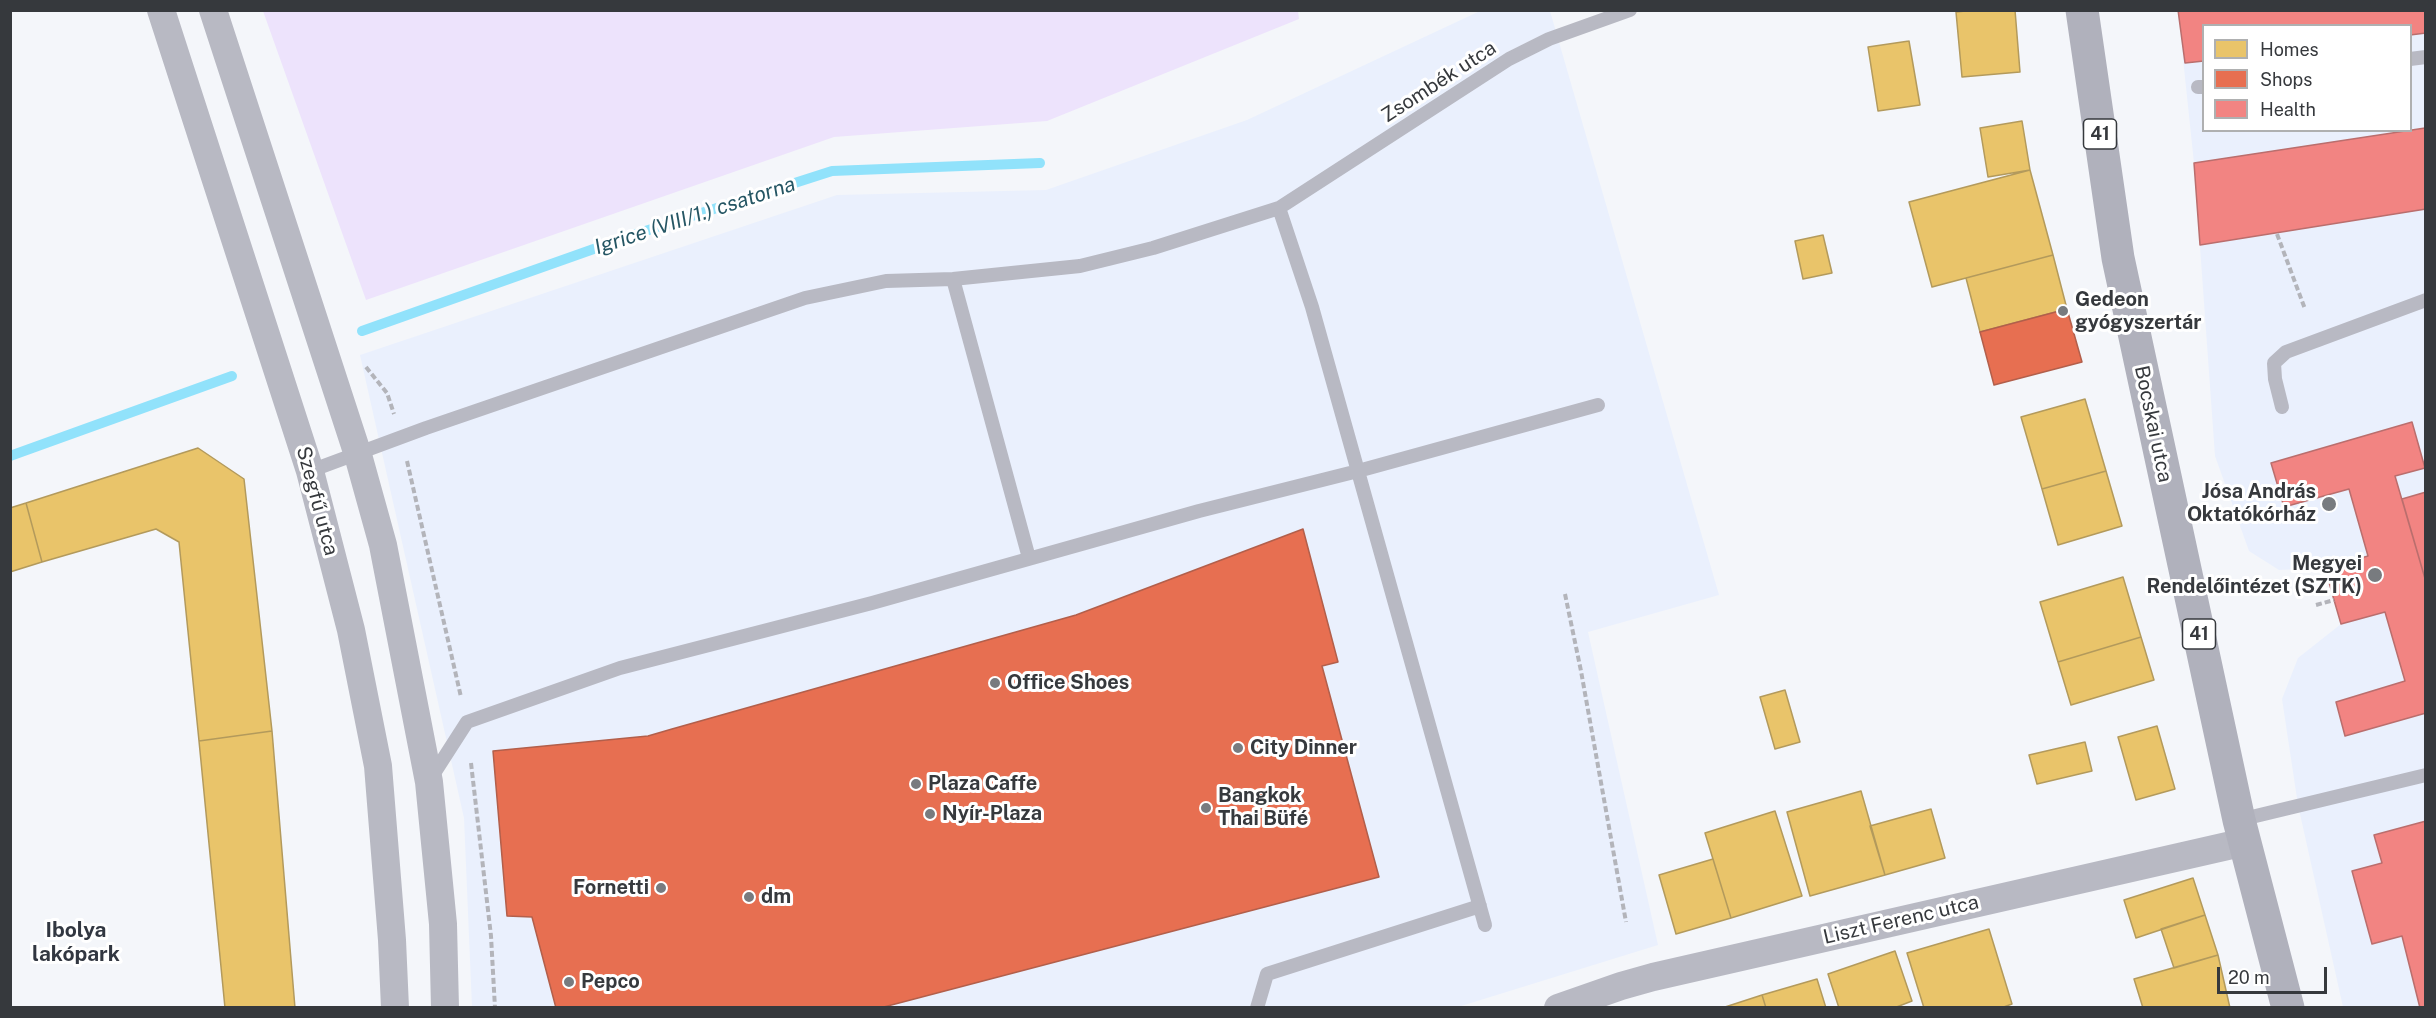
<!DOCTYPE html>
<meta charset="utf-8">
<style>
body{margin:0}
#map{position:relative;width:2436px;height:1018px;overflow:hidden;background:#f4f6fa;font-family:"Public Sans",sans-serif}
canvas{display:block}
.frame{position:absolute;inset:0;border:12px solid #36393d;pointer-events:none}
.legend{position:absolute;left:2202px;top:24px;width:210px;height:108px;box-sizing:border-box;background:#fff;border:2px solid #afb0b1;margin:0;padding:8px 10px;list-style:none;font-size:18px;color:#36393d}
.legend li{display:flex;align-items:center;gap:12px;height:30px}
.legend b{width:30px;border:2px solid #afb0b1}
.scale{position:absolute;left:2217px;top:967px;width:110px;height:27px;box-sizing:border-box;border:3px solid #36393d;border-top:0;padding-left:8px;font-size:18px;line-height:21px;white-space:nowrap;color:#36393d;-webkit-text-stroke:4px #fff;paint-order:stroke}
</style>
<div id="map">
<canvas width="2436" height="1018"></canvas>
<div class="frame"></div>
<ul class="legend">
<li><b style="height:16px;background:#e9c46a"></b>Homes</li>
<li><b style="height:16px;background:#e76f51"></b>Shops</li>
<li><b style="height:16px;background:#f28482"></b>Health</li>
</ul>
<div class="scale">20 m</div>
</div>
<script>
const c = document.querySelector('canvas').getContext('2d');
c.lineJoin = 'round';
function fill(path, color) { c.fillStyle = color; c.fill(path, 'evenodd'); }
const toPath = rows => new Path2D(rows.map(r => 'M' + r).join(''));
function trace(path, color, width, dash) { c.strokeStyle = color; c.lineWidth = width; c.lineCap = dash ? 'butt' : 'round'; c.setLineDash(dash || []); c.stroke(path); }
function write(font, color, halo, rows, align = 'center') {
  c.font = font + ' "Public Sans",sans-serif'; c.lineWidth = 6; c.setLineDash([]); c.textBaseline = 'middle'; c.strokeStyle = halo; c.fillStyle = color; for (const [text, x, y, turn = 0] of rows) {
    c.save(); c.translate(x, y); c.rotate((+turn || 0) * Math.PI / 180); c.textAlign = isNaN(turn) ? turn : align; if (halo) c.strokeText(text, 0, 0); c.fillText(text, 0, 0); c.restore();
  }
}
const built = toPath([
 [1480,11,1550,11,1719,595,1588,632,1658,945,1458,1007,472,1007,464,818,360,355,837,195,1046,190,1247,120],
 [2178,11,2425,11,2425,1007,2343,1007,2298,805,2282,699,2298,658,2341,624,2325,568,2279,570,2249,551,2215,456,2194,163],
 [2204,26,2410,26,2410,130,2204,130]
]);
const green = toPath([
 [1298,11,1299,19,1047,121,834,137,366,300,263,11]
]);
const homes = toPath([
 [1975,10,2015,10,2020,72,1962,77,1956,12,1975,10],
 [1909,41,1920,105,1878,111,1868,47,1909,41],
 [2022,121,2030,170,1988,177,1980,128,2022,121],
 [2030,170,2053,255,1932,287,1909,202,2030,170],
 [1823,235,1832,273,1803,279,1795,241,1823,235],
 [2053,255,2067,309,1980,332,1966,278,2053,255],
 [2085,399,2106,471,2042,489,2021,417,2085,399],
 [198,448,244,479,272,731,199,741,179,542,156,529,42,562,26,503,198,448],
 [2106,471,2122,526,2058,545,2042,489,2106,471],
 [26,503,42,562,10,572,10,508,26,503],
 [2123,577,2141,637,2058,662,2040,602,2123,577],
 [2141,637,2154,680,2071,705,2058,662,2141,637],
 [1785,690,1800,742,1775,749,1760,697,1785,690],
 [2157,726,2175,789,2136,800,2118,737,2157,726],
 [272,731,295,1008,225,1008,199,741,272,731],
 [2085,742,2092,771,2037,784,2029,755,2085,742],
 [1861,791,1885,875,1810,896,1787,812,1861,791],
 [1931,809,1945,858,1885,875,1870,826,1931,809],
 [1775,811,1802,896,1731,918,1705,833,1775,811],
 [1713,859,1731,918,1676,934,1659,875,1713,859],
 [2193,878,2205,915,2136,938,2124,900,2193,878],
 [2205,915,2218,955,2174,968,2161,929,2205,915],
 [1989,929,2012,1004,2001,1008,1924,1008,1907,953,1989,929],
 [1895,951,1912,1001,1894,1008,1839,1008,1828,974,1895,951],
 [2218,955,2230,1008,2143,1008,2134,979,2218,955],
 [1817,979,1826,1008,1766,1008,1762,995,1817,979],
 [1762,995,1766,1008,1722,1008,1762,995]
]);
const shops = toPath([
 [2067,309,2082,362,1994,385,1980,332,2067,309],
 [1303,529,1338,662,1322,666,1379,877,880,1008,556,1008,532,917,507,916,493,751,648,736,672,729,1076,615,1303,529]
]);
const health = toPath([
 [2178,10,2426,10,2426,33,2410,35,2410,26,2204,26,2204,61,2185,63,2178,10],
 [2425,128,2426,209,2200,245,2194,163,2425,128],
 [2412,422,2425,468,2395,476,2426,582,2426,713,2345,736,2336,702,2405,681,2385,612,2341,624,2334,600,2325,568,2368,556,2349,489,2284,507,2271,463,2412,422],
 [2426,492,2426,582,2402,499,2426,492],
 [2426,821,2426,1008,2420,1008,2402,936,2372,944,2352,871,2382,863,2374,835,2426,821]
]);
const stream = toPath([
 [362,331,636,234,832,171,1040,163],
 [10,456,232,376]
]);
const path = toPath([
 [2277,234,2305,309],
 [366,367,387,393,394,414],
 [407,461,461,697],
 [1565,594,1581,671,1626,922],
 [2316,605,2334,600],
 [471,763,491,936,495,1008]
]);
const service = toPath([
 [2410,59,2426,57],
 [2198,87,2204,87],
 [1279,208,1312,307,1485,925],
 [953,279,1029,558],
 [2282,407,2275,379,2274,363,2286,352,2426,300],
 [310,471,426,428,805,298,886,281,953,279,1080,266,1153,248,1279,208,1509,59,1549,39,1630,10],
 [431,778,467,722,620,668,872,603,1199,511,1358,471,1598,405],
 [2239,820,2426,775],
 [1257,1008,1267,974,1480,906]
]);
const minor = toPath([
 [161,10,310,471,351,630,378,766,392,940,395,1008],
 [213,10,358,455,383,545,429,782,443,924,445,1008],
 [1558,1008,1621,986,1653,977,2245,842]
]);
const primary = toPath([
 [2082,10,2118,258,2239,820,2288,1008]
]);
const markers = [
 [2063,311,6,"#787b7f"],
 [2329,504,8,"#787b7f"],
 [2375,575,8,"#787b7f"],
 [995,683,6,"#787b7f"],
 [1238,748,6,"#787b7f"],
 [916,784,6,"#787b7f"],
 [1206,808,6,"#787b7f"],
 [930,814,6,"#787b7f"],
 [661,888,6,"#787b7f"],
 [749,897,6,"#787b7f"],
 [569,982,6,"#787b7f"]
];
const shields = [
 [2100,134,33],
 [2199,634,33]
];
const shieldNames = [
 ["41",2100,134],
 ["41",2199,634]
];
const streetNames = [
 ["Zsombék utca",1439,82,-33],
 ["Bocskai utca",2153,424,78],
 ["Szegfű utca",317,501,75],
 ["Liszt Ferenc utca",1901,920,-13]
];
const poiNames = [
 ["Gedeon",2075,300],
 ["gyógyszertár",2075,323],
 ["Jósa András",2316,492,"right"],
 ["Oktatókórház",2316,515,"right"],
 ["Megyei",2362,564,"right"],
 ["Rendelőintézet (SZTK)",2362,587,"right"],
 ["Office Shoes",1007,683],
 ["City Dinner",1250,748],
 ["Plaza Caffe",928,784],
 ["Bangkok",1218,796],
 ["Thai Büfé",1218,819],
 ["Nyír-Plaza",942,814],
 ["Fornetti",649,888,"right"],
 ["dm",761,897],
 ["Pepco",581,982]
];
const waterNames = [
 ["Igrice (VIII/1.) csatorna",695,216,-18]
];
const neighbourhoodNames = [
 ["Ibolya",76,931],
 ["lakópark",76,955]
];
fill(built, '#eaf0fd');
fill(green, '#ede3fc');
fill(homes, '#e9c46a');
trace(homes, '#b39a5c', 1.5);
fill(shops, '#e76f51');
trace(shops, '#b25f4b', 1.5);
fill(health, '#f28482');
trace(health, '#ba6e6d', 1.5);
trace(stream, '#91e2fb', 10);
trace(path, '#b3b4ba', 4, [6, 3]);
trace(service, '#b8b9c3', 14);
trace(minor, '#b8b9c3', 28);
trace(primary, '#b0b1bc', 33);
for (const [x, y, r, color] of markers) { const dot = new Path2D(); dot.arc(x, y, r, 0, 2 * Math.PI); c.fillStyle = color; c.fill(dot); trace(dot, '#fff', 2); }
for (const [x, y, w] of shields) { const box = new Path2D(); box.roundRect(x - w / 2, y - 15, w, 30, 4.5); c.fillStyle = '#fff'; c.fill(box); trace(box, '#36393d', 1.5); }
write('bold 18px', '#36393d', null, shieldNames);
write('20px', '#36393d', '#fff', streetNames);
write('bold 20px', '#36393d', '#fff', poiNames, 'left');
write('italic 21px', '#255664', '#fff', waterNames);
write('bold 21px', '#323741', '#fff', neighbourhoodNames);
</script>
